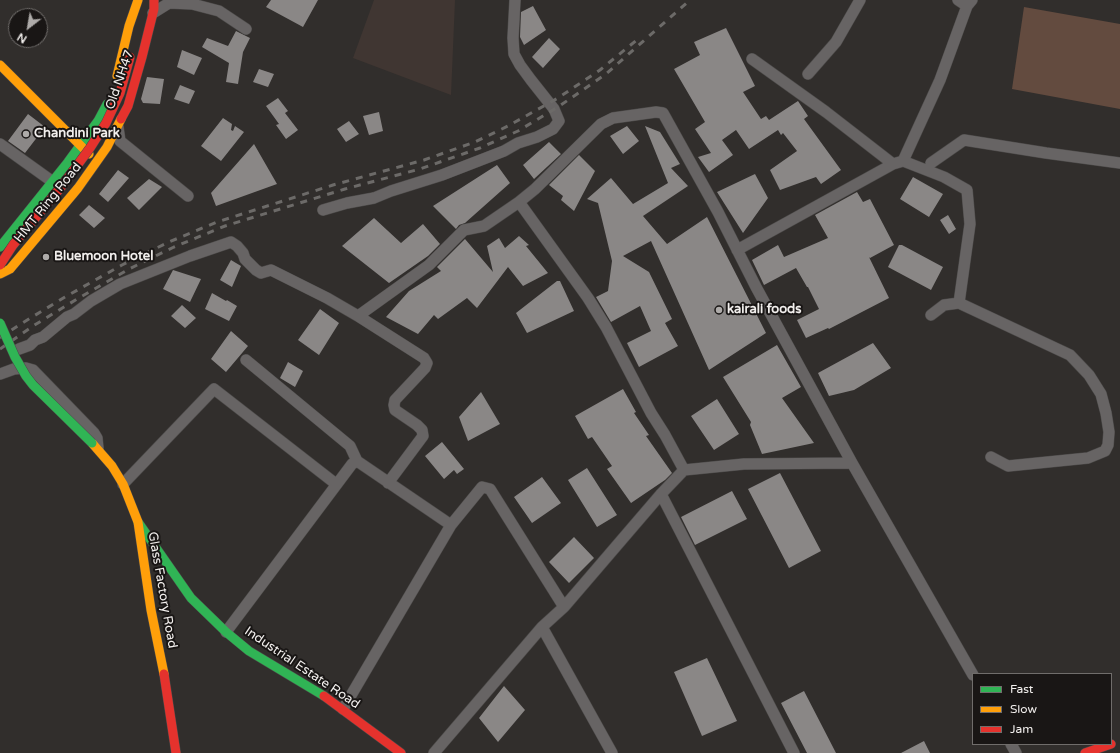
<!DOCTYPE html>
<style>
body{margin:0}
#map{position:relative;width:1120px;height:753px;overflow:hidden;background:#312e2c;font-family:"Varela Round",sans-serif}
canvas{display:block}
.legend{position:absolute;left:972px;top:673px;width:140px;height:72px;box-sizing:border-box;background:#191615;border:1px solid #706d6b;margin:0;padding:5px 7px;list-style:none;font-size:12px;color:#f2efed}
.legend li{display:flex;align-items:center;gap:8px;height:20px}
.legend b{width:20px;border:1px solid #706d6b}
.north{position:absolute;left:8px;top:8px;width:40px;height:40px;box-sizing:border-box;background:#191615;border:1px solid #706d6b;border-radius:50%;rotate:211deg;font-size:11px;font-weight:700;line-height:16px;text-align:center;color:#f2efed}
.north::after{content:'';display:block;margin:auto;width:14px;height:18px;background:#aeaba9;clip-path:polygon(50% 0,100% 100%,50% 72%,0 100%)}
</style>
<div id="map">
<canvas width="1120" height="753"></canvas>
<ul class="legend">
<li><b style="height:5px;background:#30b455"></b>Fast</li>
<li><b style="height:5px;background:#ff9f0a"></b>Slow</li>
<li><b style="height:5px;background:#e5322d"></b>Jam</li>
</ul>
<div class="north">N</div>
</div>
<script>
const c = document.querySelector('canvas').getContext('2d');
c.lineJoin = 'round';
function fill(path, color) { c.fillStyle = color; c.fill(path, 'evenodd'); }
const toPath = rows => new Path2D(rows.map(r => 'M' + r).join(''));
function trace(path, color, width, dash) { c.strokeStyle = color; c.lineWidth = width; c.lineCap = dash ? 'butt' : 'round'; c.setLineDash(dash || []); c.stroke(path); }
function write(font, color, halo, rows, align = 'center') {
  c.font = font + ' "Varela Round",sans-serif'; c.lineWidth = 4; c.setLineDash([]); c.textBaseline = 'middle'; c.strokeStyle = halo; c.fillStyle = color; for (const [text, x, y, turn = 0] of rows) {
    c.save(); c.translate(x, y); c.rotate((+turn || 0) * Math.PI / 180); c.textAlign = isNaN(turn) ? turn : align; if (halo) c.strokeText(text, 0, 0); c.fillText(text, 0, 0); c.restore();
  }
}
const built = toPath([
 [374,0,455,0,451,95,353,58]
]);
const green = toPath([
 [1024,7,1120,24,1120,109,1012,89]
]);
const building = toPath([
 [271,0,318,0,303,27,266,7],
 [533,6,546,30,524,45,520,37,521,12],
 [726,28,755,86,743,92,761,119,766,116,769,120,798,101,808,116,804,119,841,170,821,184,816,177,780,190,770,170,797,151,783,133,781,135,778,130,749,149,736,130,722,140,733,155,709,172,698,157,711,153,695,129,705,122,674,69,700,55,694,42],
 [236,31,250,38,243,52,238,84,226,82,229,63,202,47,207,38,228,46],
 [549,38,560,49,543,68,532,57],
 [182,50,202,58,194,75,177,67],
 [259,69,274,74,268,87,253,82],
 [147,77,164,79,160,104,143,103,141,99],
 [180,85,195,91,189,104,174,99],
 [278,98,288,111,285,113,298,130,286,139,276,125,279,124,266,106],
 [379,112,383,131,369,135,363,116],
 [28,114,45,127,25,153,8,141],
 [223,118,232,124,231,130,233,131,235,126,244,132,221,161,201,146],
 [349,121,359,134,346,142,337,129],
 [627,126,639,141,623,154,610,136],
 [645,126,660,132,680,164,671,168,688,186,643,216,667,244,707,217,766,333,709,370,651,241,623,256,649,272,672,319,665,323,678,346,639,367,627,343,651,331,640,306,611,322,596,297,608,291,612,261,598,203,587,199,611,178,633,204,668,183],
 [549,142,561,154,534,179,523,165],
 [254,144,277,184,216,206,211,193],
 [579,155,595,171,574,211,561,200,563,196,549,185],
 [497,165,510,183,465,223,459,225,456,229,433,206],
 [118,170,129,178,108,202,99,194],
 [755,174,768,198,743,233,717,192],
 [913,177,943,194,929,217,900,199],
 [149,179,162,187,139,210,127,198],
 [857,192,863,202,870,199,894,245,870,258,869,257,889,298,829,329,828,328,806,338,797,320,819,309,808,287,807,287,796,268,764,285,752,260,778,245,784,257,828,238,815,215],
 [89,205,105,218,94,228,79,215],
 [948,215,956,229,949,234,940,220],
 [374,218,401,243,423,224,440,244,428,256,389,283,342,246],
 [519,236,529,245,526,246,548,273,523,286,508,267,477,308,467,298,438,319,434,315,418,334,386,317,409,291,441,271,437,267,465,239,493,272,487,246,499,238,505,248],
 [899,245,902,245,943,267,931,290,888,267],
 [231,260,241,266,232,287,220,280],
 [173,270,201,279,190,302,163,289],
 [557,281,560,281,574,311,527,333,516,313],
 [212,293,226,301,227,300,237,306,229,321,205,309],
 [182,305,196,318,185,328,171,316],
 [320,309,339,323,319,355,298,340],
 [231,331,248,346,226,372,211,359],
 [873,343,891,368,854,390,829,396,818,373],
 [777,345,801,387,782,398,814,443,762,454,750,425,751,422,723,377],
 [288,362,303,371,295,387,280,378],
 [623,389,636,412,634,413,649,435,646,436,672,473,665,480,631,503,607,469,612,466,592,437,588,439,575,416],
 [481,392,500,424,468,441,459,417],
 [717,399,739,434,714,450,691,416],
 [442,442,464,469,457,474,454,470,444,479,425,456],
 [587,468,617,515,597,527,568,480],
 [780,473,821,551,789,568,748,489],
 [542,477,561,503,532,523,514,497],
 [732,491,747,519,695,545,681,517],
 [574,537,594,558,569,583,549,562],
 [707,658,737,721,702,736,674,672],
 [504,686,525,710,498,742,479,718],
 [804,691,836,753,807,753,781,703],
 [924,741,930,753,901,753]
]);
const street = toPath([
 [958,0,967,6],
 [153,13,169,3,192,4,219,11,246,29],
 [752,59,826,112,893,164],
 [808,74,836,42,860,0],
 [118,127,120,141,188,196],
 [0,144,53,182],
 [903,161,944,177,967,190,970,224,959,303],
 [931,163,964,140,1046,153,1120,163],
 [519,202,588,298,606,327,651,413,665,435,684,470],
 [323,210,347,203,374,198,391,191,442,175,504,151,518,143,537,137,553,129,559,121,554,109,531,80,520,65,514,54,513,38,515,0],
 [737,250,893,164,903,161,940,80,967,6,972,0],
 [931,315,944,305,959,303,1070,355,1089,375,1101,394,1106,413,1109,432,1108,445,1105,451,1088,458,1008,466,991,457],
 [358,316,429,265,464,230,484,226,519,202,535,189,601,124,613,118,656,112,663,113,718,212,756,287,852,463,973,675],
 [19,349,30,345,35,340,43,337,67,317,74,314,91,301,120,284,190,256,231,242,237,246,243,253,245,259,256,270,261,273,271,270,327,298,358,316,424,358,427,363,425,368,395,400,394,405,395,410,417,425,422,430,423,436,388,483],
 [246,360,350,446,357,461],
 [0,374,14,369,26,368,33,370,94,433,97,438,98,448],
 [123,484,214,389,336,484],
 [661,494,794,753],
 [564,607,661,494,684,470,744,464,852,463],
 [542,627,612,753],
 [226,632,352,464,357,461,451,525,343,709],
 [1011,744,1016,753],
 [434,753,542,627,564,607,490,489,482,487,451,525]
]);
const fast = toPath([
 [0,247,68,162,98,121,107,104],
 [138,522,191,598,226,632,249,651,324,696]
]);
const slow = toPath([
 [0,65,89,154],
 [117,76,129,26,138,0],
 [0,274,10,269,78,188,107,147,121,119],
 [92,443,112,466,123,484,138,522,151,610,164,674]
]);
const jam = toPath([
 [121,119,128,106,142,57,154,9,154,0],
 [164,674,176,753],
 [324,696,401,753],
 [1085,753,1111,744]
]);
const rail = toPath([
 [0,338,19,325,65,297,122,265,169,242,217,222,333,185,424,160,475,142,508,126,558,98,600,70,638,39],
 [0,349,33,326,77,299,129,269,174,247,225,226,345,189,420,169,480,148,518,131,558,107,606,74,690,0]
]);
const fastBridge = toPath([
 [0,323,15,357,26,376,33,385,92,443]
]);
const jamBridge = toPath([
 [0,265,13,245,62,186,90,148,106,123,120,93,130,57]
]);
const markers = [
 [26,134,4,"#aeaba9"],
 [46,257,4,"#aeaba9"],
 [719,310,4,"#aeaba9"]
];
const streetNames = [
 ["Old NH47",120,80,-71],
 ["HMT Ring Road",48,203,-51],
 ["Glass Factory Road",162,590,80],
 ["Industrial Estate Road",302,668,34]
];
const poiNames = [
 ["Chandini Park",34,134],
 ["Bluemoon Hotel",54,257],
 ["kairali foods",727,310]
];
fill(built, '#403632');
fill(green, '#634b3f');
fill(building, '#8a8786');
trace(street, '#4c4a49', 12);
trace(fast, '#4c4a49', 10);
trace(slow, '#4c4a49', 10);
trace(jam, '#4c4a49', 10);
trace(street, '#676464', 11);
trace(fast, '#30b455', 9);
trace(slow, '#ff9f0a', 9);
trace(jam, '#e5322d', 9);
trace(rail, '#6c6a68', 3, [7, 7]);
trace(fastBridge, '#4c4a49', 10, []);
trace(jamBridge, '#4c4a49', 10, []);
trace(fastBridge, '#30b455', 9);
trace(jamBridge, '#e5322d', 9);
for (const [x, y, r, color] of markers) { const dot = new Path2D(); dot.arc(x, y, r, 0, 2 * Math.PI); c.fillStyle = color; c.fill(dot); trace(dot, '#191615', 1.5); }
write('13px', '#f2efed', '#191615', streetNames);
write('bold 13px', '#f2efed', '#191615', poiNames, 'left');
</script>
